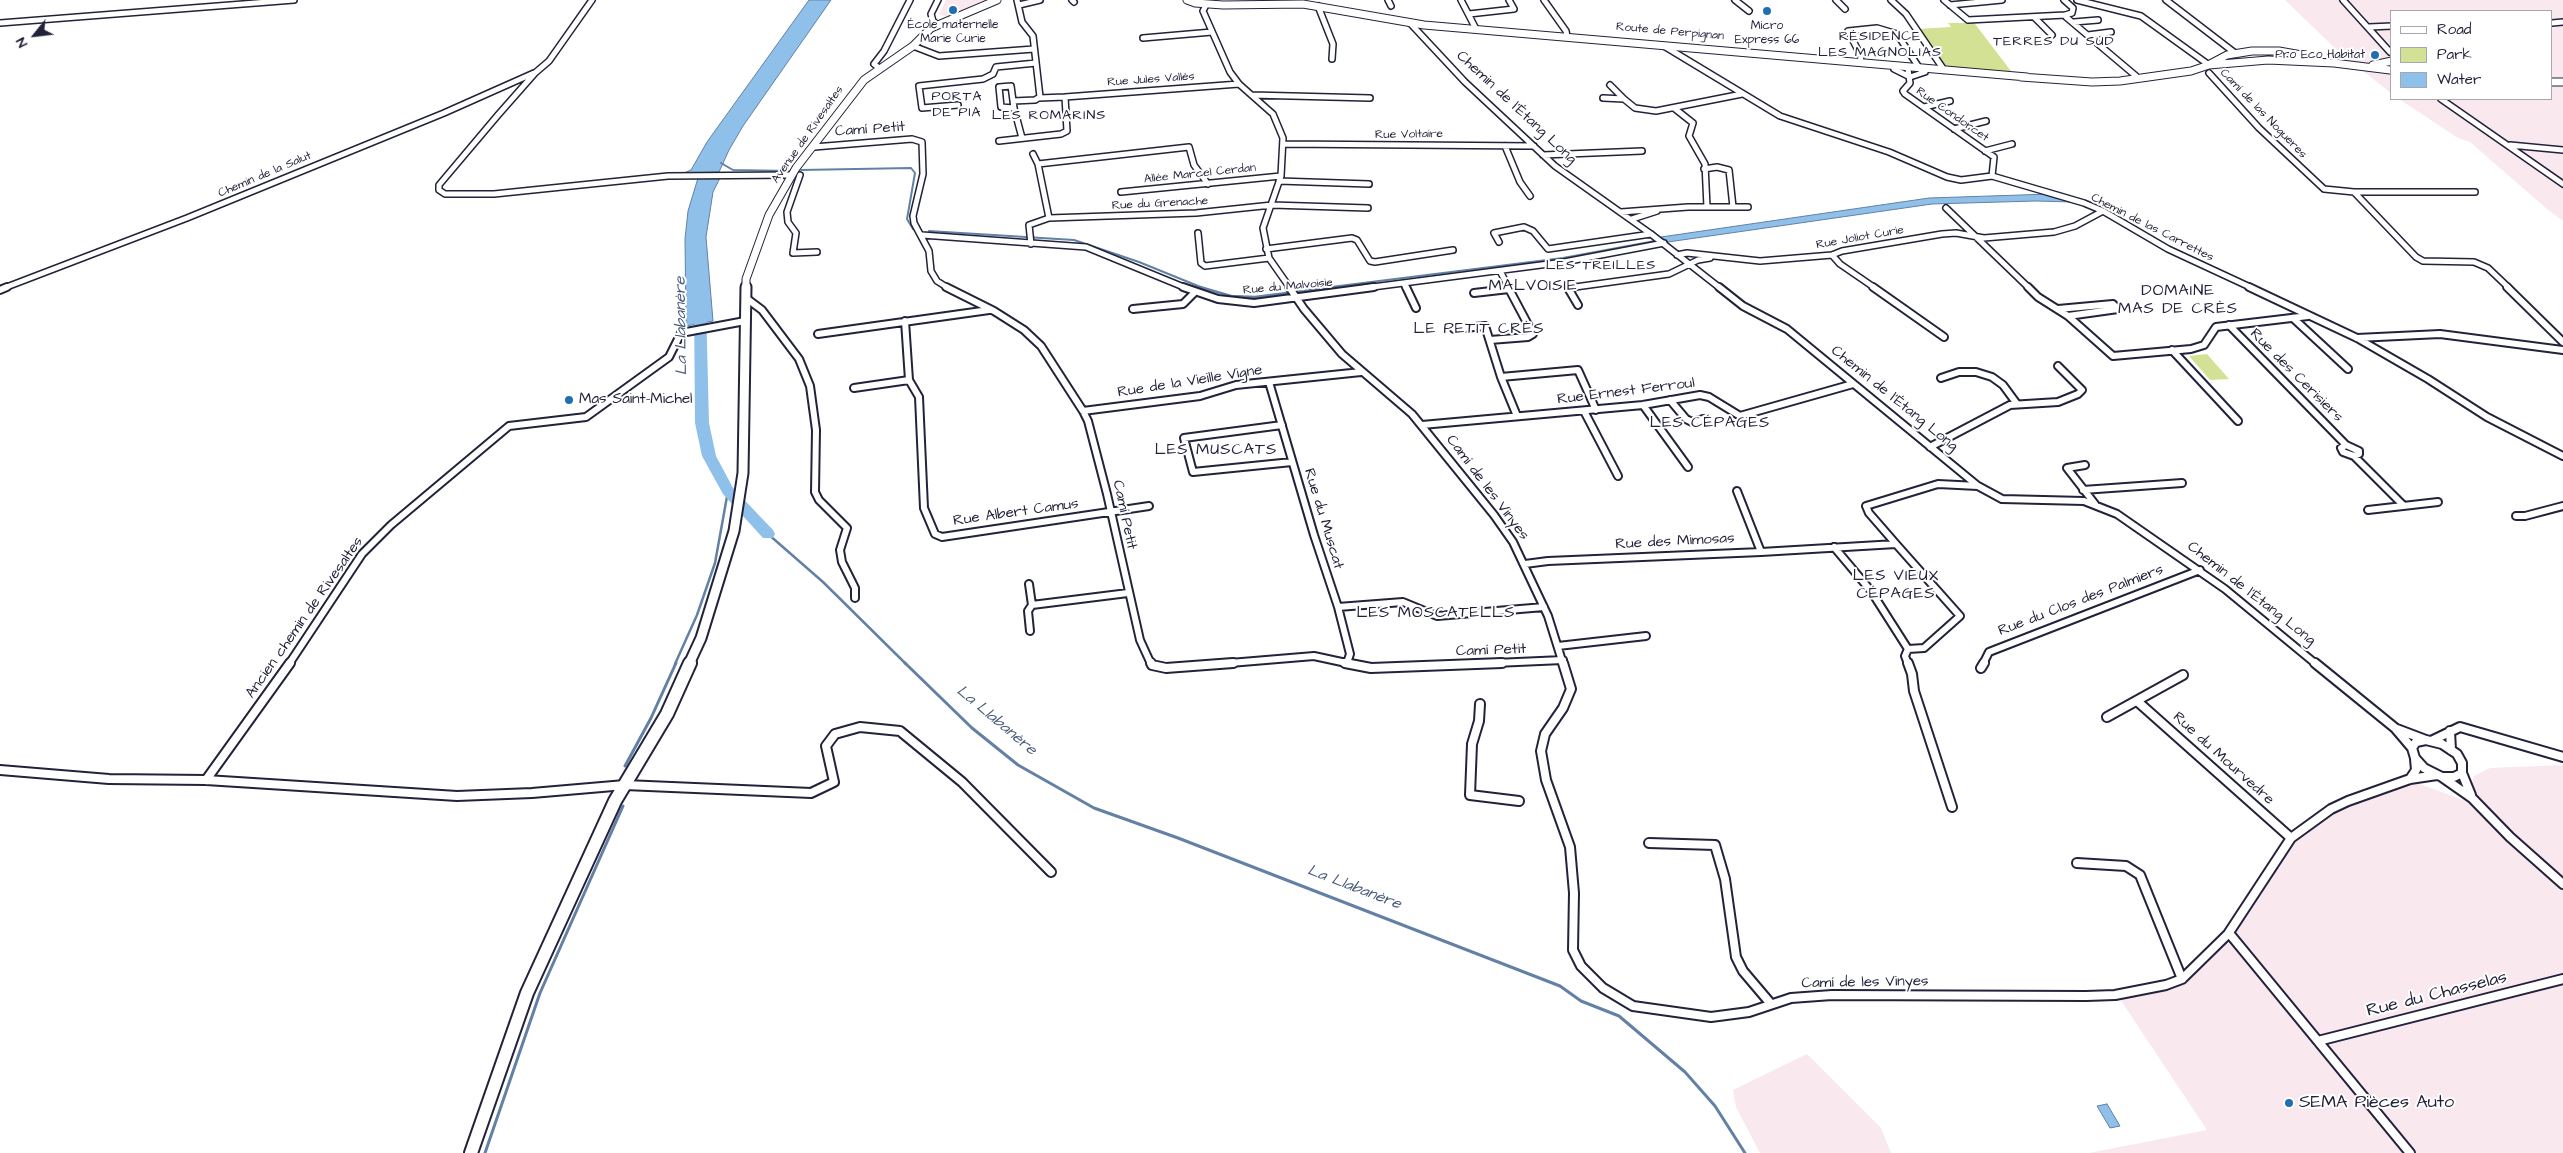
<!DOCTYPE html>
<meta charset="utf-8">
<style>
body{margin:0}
#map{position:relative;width:2563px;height:1153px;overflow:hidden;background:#fff;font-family:"Architects Daughter",sans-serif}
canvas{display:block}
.legend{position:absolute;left:2390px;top:10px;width:162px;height:90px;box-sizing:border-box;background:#fff;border:1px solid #a7a7b1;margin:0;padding:6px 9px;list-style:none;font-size:15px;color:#22223b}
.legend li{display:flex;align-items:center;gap:10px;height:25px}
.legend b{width:25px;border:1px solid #a7a7b1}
.north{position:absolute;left:10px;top:10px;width:50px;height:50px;-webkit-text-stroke:4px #fff;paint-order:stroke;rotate:241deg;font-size:14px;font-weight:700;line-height:20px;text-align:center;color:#22223b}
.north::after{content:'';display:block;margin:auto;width:18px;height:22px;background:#22223b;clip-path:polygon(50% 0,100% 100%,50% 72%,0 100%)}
</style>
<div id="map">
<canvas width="2563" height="1153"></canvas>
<ul class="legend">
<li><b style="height:6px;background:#fff"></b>Road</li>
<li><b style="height:14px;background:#d3e194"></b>Park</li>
<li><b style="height:14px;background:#8ec0ea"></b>Water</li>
</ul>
<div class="north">N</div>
</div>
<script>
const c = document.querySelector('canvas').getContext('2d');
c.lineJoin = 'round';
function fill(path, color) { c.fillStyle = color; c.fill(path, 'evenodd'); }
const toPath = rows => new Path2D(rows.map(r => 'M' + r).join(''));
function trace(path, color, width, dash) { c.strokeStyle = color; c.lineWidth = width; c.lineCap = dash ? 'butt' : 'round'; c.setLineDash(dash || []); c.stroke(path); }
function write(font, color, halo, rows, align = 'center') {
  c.font = font + ' "Architects Daughter",sans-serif'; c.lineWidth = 4; c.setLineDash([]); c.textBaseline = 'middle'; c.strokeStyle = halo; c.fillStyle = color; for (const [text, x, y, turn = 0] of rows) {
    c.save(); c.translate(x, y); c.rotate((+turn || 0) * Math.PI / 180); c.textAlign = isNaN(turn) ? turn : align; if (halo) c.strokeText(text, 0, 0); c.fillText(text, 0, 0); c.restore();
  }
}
const built = toPath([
 [946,0,990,0,951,16,944,16,939,14],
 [2285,0,2563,0,2563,221,2547,209,2470,142,2458,138,2399,99,2552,99,2552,11,2392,11,2392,94,2339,52],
 [2563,765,2563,1153,2089,1153,2207,1130,2120,999,2188,977,2256,900,2282,858,2295,841,2307,832,2328,815,2350,804,2407,782,2420,784,2466,801,2474,776,2490,768],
 [1807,1054,1881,1128,1891,1153,1760,1153,1736,1107,1733,1090]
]);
const green = toPath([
 [1972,20,2014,75,1947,68,1918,29,1951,27,1948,23,1969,23],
 [2207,354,2229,379,2210,380,2189,356]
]);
const water = toPath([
 [809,0,831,0,743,126,729,150,719,172,684,173,691,170,707,142,809,0],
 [698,178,720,178,713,192,706,237,713,321,686,326,685,239,688,211,698,178],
 [2051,194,2074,202,2035,201,1932,204,1668,242,1661,237,1929,198,2051,194],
 [2107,1104,2120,1126,2110,1128,2097,1106,2107,1104]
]);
const streamFar2 = toPath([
 [721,163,733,170,791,171],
 [801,170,911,168,915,173,907,219,913,229],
 [929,231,1074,240,1139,262,1203,288],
 [1323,288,1563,258,1655,241]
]);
const streamFar1 = toPath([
 [1200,287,1231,296,1255,297,1333,287],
 [768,534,823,582,906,664],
 [675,664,697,615,715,563,728,491]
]);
const stream = toPath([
 [905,663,972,728,1018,765,1094,808,1178,838,1560,986,1581,1001,1619,1016,1685,1072,1715,1106,1745,1153],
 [625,766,651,718,676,663],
 [485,1153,540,993,623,806]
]);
const river = toPath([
 [700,300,706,304,709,423,716,456,733,488,773,530,775,534,773,538,763,538,723,494,702,456,695,423,694,304,700,300]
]);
const streetFar2 = toPath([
 [592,0,549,61,535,73,498,115,439,185,439,190,445,194,494,194,668,176,792,175],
 [938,0,931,14,933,21,938,25],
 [1072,0,1074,2],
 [1388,0,1391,6],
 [1461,0,1476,29],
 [1544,0,1566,31,1567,36],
 [1735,0,1749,11],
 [1836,0,1845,9],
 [1891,0,1906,14,1944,70],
 [1944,0,1968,20,2065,15],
 [2064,0,2073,8,2072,13,2065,15,2066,17,2136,76],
 [2077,0,2141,16,2209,65],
 [2166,0,2235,53],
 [2343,0,2390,52],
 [1019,5,1040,0],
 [1206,5,1203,11,1230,72,1239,84,1273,114,1283,138,1281,176,1263,228,1269,258,1290,288],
 [1950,5,2002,0],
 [1318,6,1333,44,1332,59],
 [1469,14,1514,9,1509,0],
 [2034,17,2052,35],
 [2074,22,2098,20],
 [0,23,294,0],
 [1410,23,1465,82,1555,166,1651,234,1720,288],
 [2552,23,2563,22],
 [2369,27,2392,26],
 [2088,35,2111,32],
 [1143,38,1212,32],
 [913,46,939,56,1034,49],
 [1664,46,1780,116,1889,152,1947,177,1961,180,1992,176,2084,203,2103,211,2168,249,2252,288],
 [1860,63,1861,56,1848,31,1877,28,1897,34,1920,69],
 [879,68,874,64,884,51,910,0],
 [1894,69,1910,77,1925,72],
 [1908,69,1910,83,1903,91,1905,94,1994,157,1992,176],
 [2209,73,2259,128,2324,189,2354,192,2416,257,2423,261,2474,262,2488,268,2509,288],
 [1610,85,1624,99],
 [1011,86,1014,108,1001,107,999,87,1011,86],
 [1252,95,1370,98],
 [1065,97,1239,84],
 [1603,98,1624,99,1635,108,1656,111,1742,94],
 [2441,99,2563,184],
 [1013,101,1035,100,1040,97,1033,36,1022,22,1017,0],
 [958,105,922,108,919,86,983,79,993,74,996,67,1036,63],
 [1924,107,1950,101],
 [1014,108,1022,138],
 [1674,108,1693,123,1689,136,1705,164,1707,207],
 [1954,129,1986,121],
 [999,141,1061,134,1067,131,1065,97,1039,98],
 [1284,144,1534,146],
 [2510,145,2563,150],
 [1505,146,1520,182,1530,196],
 [814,147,912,139,922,142,923,174,913,216,914,223,929,251,931,271,937,281,948,288],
 [1985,151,2012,144],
 [1033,154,1038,164,1049,218],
 [1543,155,1642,151],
 [1038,164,1189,147,1194,165,1208,184],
 [1704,169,1717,167,1729,170,1733,207],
 [800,175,787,212,788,222,796,233,793,253,817,252],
 [1279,181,1369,184],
 [1121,192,1281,176],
 [2354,192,2475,192],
 [1946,208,2029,288],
 [1621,212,1688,207,1748,207],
 [1632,219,1657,211],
 [1198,233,1201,263,1205,266,1269,258],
 [922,235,1086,247,1186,288],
 [1499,242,1494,233,1524,227,1533,231,1548,249,1651,234],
 [1031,244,1029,225,1049,218,1196,213,1272,205,1368,208],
 [1266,249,1352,238,1357,240,1370,261,1375,262,1453,250],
 [1677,255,1687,253,1760,261,1832,255,1842,251,1942,234,1956,233,1984,238,2054,232,2075,226,2103,211],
 [1832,255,1840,264,1875,288],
 [1500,271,1509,288],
 [1404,284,1406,288],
 [4,288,187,218,444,113,534,73],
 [1365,288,1564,262,1664,243],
 [1568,288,1669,274,1698,260,1710,258]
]);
const streetFar1 = toPath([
 [946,287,994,311,1024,330,1041,346,1083,411,1088,421,1107,494,1140,640,1151,664],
 [1183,287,1218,299,1254,303,1374,287],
 [1289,287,1304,309,1342,354,1412,414,1494,515,1513,542,1548,616,1563,664],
 [1406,287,1416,308],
 [1574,287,1568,288,1578,305],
 [1719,287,1743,306,1787,329,1978,486,2002,499,2084,501,2117,514,2225,589,2316,664],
 [1873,287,1944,337],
 [2028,287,2038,297,2068,316,2113,356,2191,349,2204,345,2216,327,2308,316],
 [2249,287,2357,338,2428,379,2487,417,2563,456],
 [2507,287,2563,342],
 [0,290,7,287],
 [1474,293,1509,289],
 [746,298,762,310,799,359,810,386,816,430,815,492,819,500,847,528,840,550,842,562,855,588,855,598],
 [1133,309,1183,304,1195,292],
 [2058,309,2113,304,2118,309,2068,316],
 [2293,318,2348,369],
 [905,321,909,380,919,397,924,508,935,534,942,537,1149,506],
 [2229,325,2346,445],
 [1454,329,1485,326,1501,377],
 [818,334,989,310],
 [2357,338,2440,334,2563,350],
 [1490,340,1528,337,1533,334,1508,287],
 [2172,350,2238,421],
 [1941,378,1959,372,1976,372,1992,377,2003,385,2017,404],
 [1269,382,1314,535,1338,607,1350,654,1347,663],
 [854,388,909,380],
 [1670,400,1686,419,1692,422,1703,419],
 [1643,405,1688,467],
 [1083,411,1200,396,1236,385,1361,372],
 [1584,411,1618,476],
 [1517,416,1501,377,1578,370,1596,410],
 [1282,425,1184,438,1193,472,1292,462],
 [1422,425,1643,405,1700,395,1709,397,1740,416,1853,384],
 [2346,445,2359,451,2359,454,2354,456,2343,452,2341,448,2346,445],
 [1930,447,2010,405,2058,402,2078,394,2082,390,2058,366],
 [2354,456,2403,505],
 [2085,465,2067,468,2095,504],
 [2083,490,2182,483],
 [2368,510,2438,502],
 [2516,516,2525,516,2563,506],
 [1896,544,1960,616,1924,648,1908,649],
 [1834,547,1871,591,1908,649,1905,656,1908,664],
 [1761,552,1896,544,1869,513,1866,506,1938,484,1978,486],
 [1525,564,1548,561,1761,552,1737,491],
 [1029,584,1032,605,1028,611,1030,631],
 [1032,605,1128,593],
 [1338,607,1403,602,1437,616,1544,607],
 [1558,646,1646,636],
 [289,664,362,554,391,525,509,426,586,417,669,357,681,333,745,321],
 [1218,664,1314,656,1351,664],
 [1472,664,1563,660],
 [1983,664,1989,652,2200,570]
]);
const street = toPath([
 [1151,663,1152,665,1166,668,1233,663],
 [1345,663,1371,668,1502,663],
 [1563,663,1571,689,1563,708,1545,734,1541,751,1546,780,1570,847,1574,893,1573,950,1581,966,1603,988,1633,1006,1711,1017,1749,1012,1791,998,1832,995,2086,996,2115,995,2166,985,2182,979,2228,934,2291,838,2331,809,2348,801,2410,779,2437,775],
 [1908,663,1912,674,1914,691,1952,807],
 [2315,663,2395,728,2412,748],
 [1981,668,1984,663],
 [2137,701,2291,838],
 [1480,704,1479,721,1472,744,1470,795,1519,801],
 [2107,717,2183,675],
 [2397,729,2426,740],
 [2450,731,2451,750],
 [2426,740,2442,744,2457,754,2462,763,2462,773,2454,777,2442,777,2424,768,2415,758,2412,748,2416,742,2426,740],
 [2431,741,2460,727,2563,757],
 [0,770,109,779,206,780,457,796,532,793,625,785,811,793,834,782,826,746,835,734,860,727,900,731,962,782,1051,872],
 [2462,773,2471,795],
 [2442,777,2472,798,2510,837,2563,884],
 [2410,779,2416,770,2415,759],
 [206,780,290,663],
 [1649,843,1715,845,1725,879,1736,957,1743,971,1771,1004],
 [2077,863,2126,866,2140,875,2182,979],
 [2229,933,2410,1153],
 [2318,1041,2563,979]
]);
const secondaryFar2 = toPath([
 [1187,0,1195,3,1223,5,1303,4,1424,25,2027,77],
 [2210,64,2227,55,2252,51,2279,51,2307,56],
 [2373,65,2392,61],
 [2021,77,2092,82,2120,81,2191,71,2209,65,2268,60,2334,63,2390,70],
 [2552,82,2563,82],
 [746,288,746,279,769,215,796,168,864,80,913,46,931,28,997,0]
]);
const secondaryFar1 = toPath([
 [689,664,701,638,734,531,743,473,746,287]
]);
const secondary = toPath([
 [471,1153,527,993,615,801,667,714,690,663]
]);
const markers = [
 [953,10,5,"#1f6fb2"],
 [1767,11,5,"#1f6fb2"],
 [2375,55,5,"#1f6fb2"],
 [569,400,5,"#1f6fb2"],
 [2289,1103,5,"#1f6fb2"]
];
const farPoinames = [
 ["École maternelle",953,25],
 ["Marie Curie",953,39],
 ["Micro",1767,26],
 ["Express 66",1767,40],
 ["Pro Eco Habitat",2365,55,"right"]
];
const farStreetnames = [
 ["Route de Perpignan",1670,32,5],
 ["Rue Jules Vallés",1151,80,-4],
 ["Camí de las Nogueres",2263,114,46],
 ["Rue Condorcet",1952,115,35],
 ["Avenue de Rivesaltes",808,135,-55],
 ["Rue Voltaire",1409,135,-1],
 ["Allée Marcel Cerdan",1200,174,-6],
 ["Chemin de la Salut",265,175,-23],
 ["Rue du Grenache",1160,204,-3],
 ["Chemin de las Carrettes",2152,228,27],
 ["Rue Joliot Curie",1860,238,-10],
 ["Rue du Malvoisie",1288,287,-5]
];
const farNeighbourhoodnames = [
 ["RÉSIDENCE",1880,37],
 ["LES MAGNOLIAS",1880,53],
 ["TERRES DU SUD",2054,42],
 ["PORTA",957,97],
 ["DE PIA",957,113],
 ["LES ROMARINS",1049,116],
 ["LES TREILLES",1601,266]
];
const streetNames = [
 ["Chemin de l'Étang Long",1516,108,43],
 ["Camí Petit",870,130,-4],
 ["Rue des Cerisiers",2296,376,45],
 ["Rue de la Vieille Vigne",1190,382,-9],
 ["Rue Ernest Ferroul",1626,392,-7],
 ["Chemin de l'Étang Long",1894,399,39],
 ["Camí de les Vinyes",1487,488,53],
 ["Rue Albert Camus",1016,513,-8],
 ["Camí Petit",1124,515,78],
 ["Rue du Muscat",1323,519,73],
 ["Rue des Mimosas",1675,542,-3],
 ["Chemin de l'Étang Long",2251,594,38],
 ["Rue du Clos des Palmiers",2081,601,-21],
 ["Ancien chemin de Rivesaltes",305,618,-55],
 ["Camí Petit",1491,651,-2],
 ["Rue du Mourvedre",2223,759,42],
 ["Camí de les Vinyes",1865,983,-1]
];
const poiNames = [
 ["Mas Saint-Michel",579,400]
];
const neighbourhoodNames = [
 ["MALVOISIE",1533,287],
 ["DOMAINE",2178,292],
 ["MAS DE CRÈS",2178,310],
 ["LE PETIT CRÈS",1479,330],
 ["LES CÉPAGES",1710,424],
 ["LES MUSCATS",1216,451],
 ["LES VIEUX",1896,577],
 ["CÉPAGES",1896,595],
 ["LES MOSCATELLS",1436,614]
];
const waterNames = [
 ["La Llabanère",682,326,-91],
 ["La Llabanère",996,721,40],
 ["La Llabanère",1354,888,21]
];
const nearStreetnames = [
 ["Rue du Chasselas",2437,995,-14]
];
const nearPoinames = [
 ["SEMA Pièces Auto",2299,1103]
];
fill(built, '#f9e8ee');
fill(green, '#d3e194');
fill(water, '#8ec0ea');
trace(water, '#6381a4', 1);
trace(streamFar2, '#6381a4', 2);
trace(streamFar1, '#6381a4', 2.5);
trace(stream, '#6381a4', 3);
fill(river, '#8ec0ea');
trace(streetFar2, '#22223b', 8);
trace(streetFar1, '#22223b', 10);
trace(street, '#22223b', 12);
trace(secondaryFar2, '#22223b', 9);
trace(secondaryFar1, '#22223b', 13);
trace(secondary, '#22223b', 16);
trace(streetFar2, '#fff', 5);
trace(streetFar1, '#fff', 6);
trace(street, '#fff', 8);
trace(secondaryFar2, '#fff', 7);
trace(secondaryFar1, '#fff', 9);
trace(secondary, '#fff', 12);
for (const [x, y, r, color] of markers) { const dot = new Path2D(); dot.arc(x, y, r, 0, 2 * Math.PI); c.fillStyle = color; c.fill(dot); trace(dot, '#fff', 2); }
write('12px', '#22223b', '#fff', farPoinames);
write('12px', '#22223b', '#fff', farStreetnames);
c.letterSpacing = '1px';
write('14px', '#22223b', '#fff', farNeighbourhoodnames);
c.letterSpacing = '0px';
write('15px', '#22223b', '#fff', streetNames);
write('15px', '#22223b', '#fff', poiNames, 'left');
c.letterSpacing = '1px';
write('16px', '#22223b', '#fff', neighbourhoodNames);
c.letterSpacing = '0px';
write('italic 16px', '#485978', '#fff', waterNames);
write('18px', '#22223b', '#fff', nearStreetnames);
write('18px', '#22223b', '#fff', nearPoinames, 'left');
</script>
